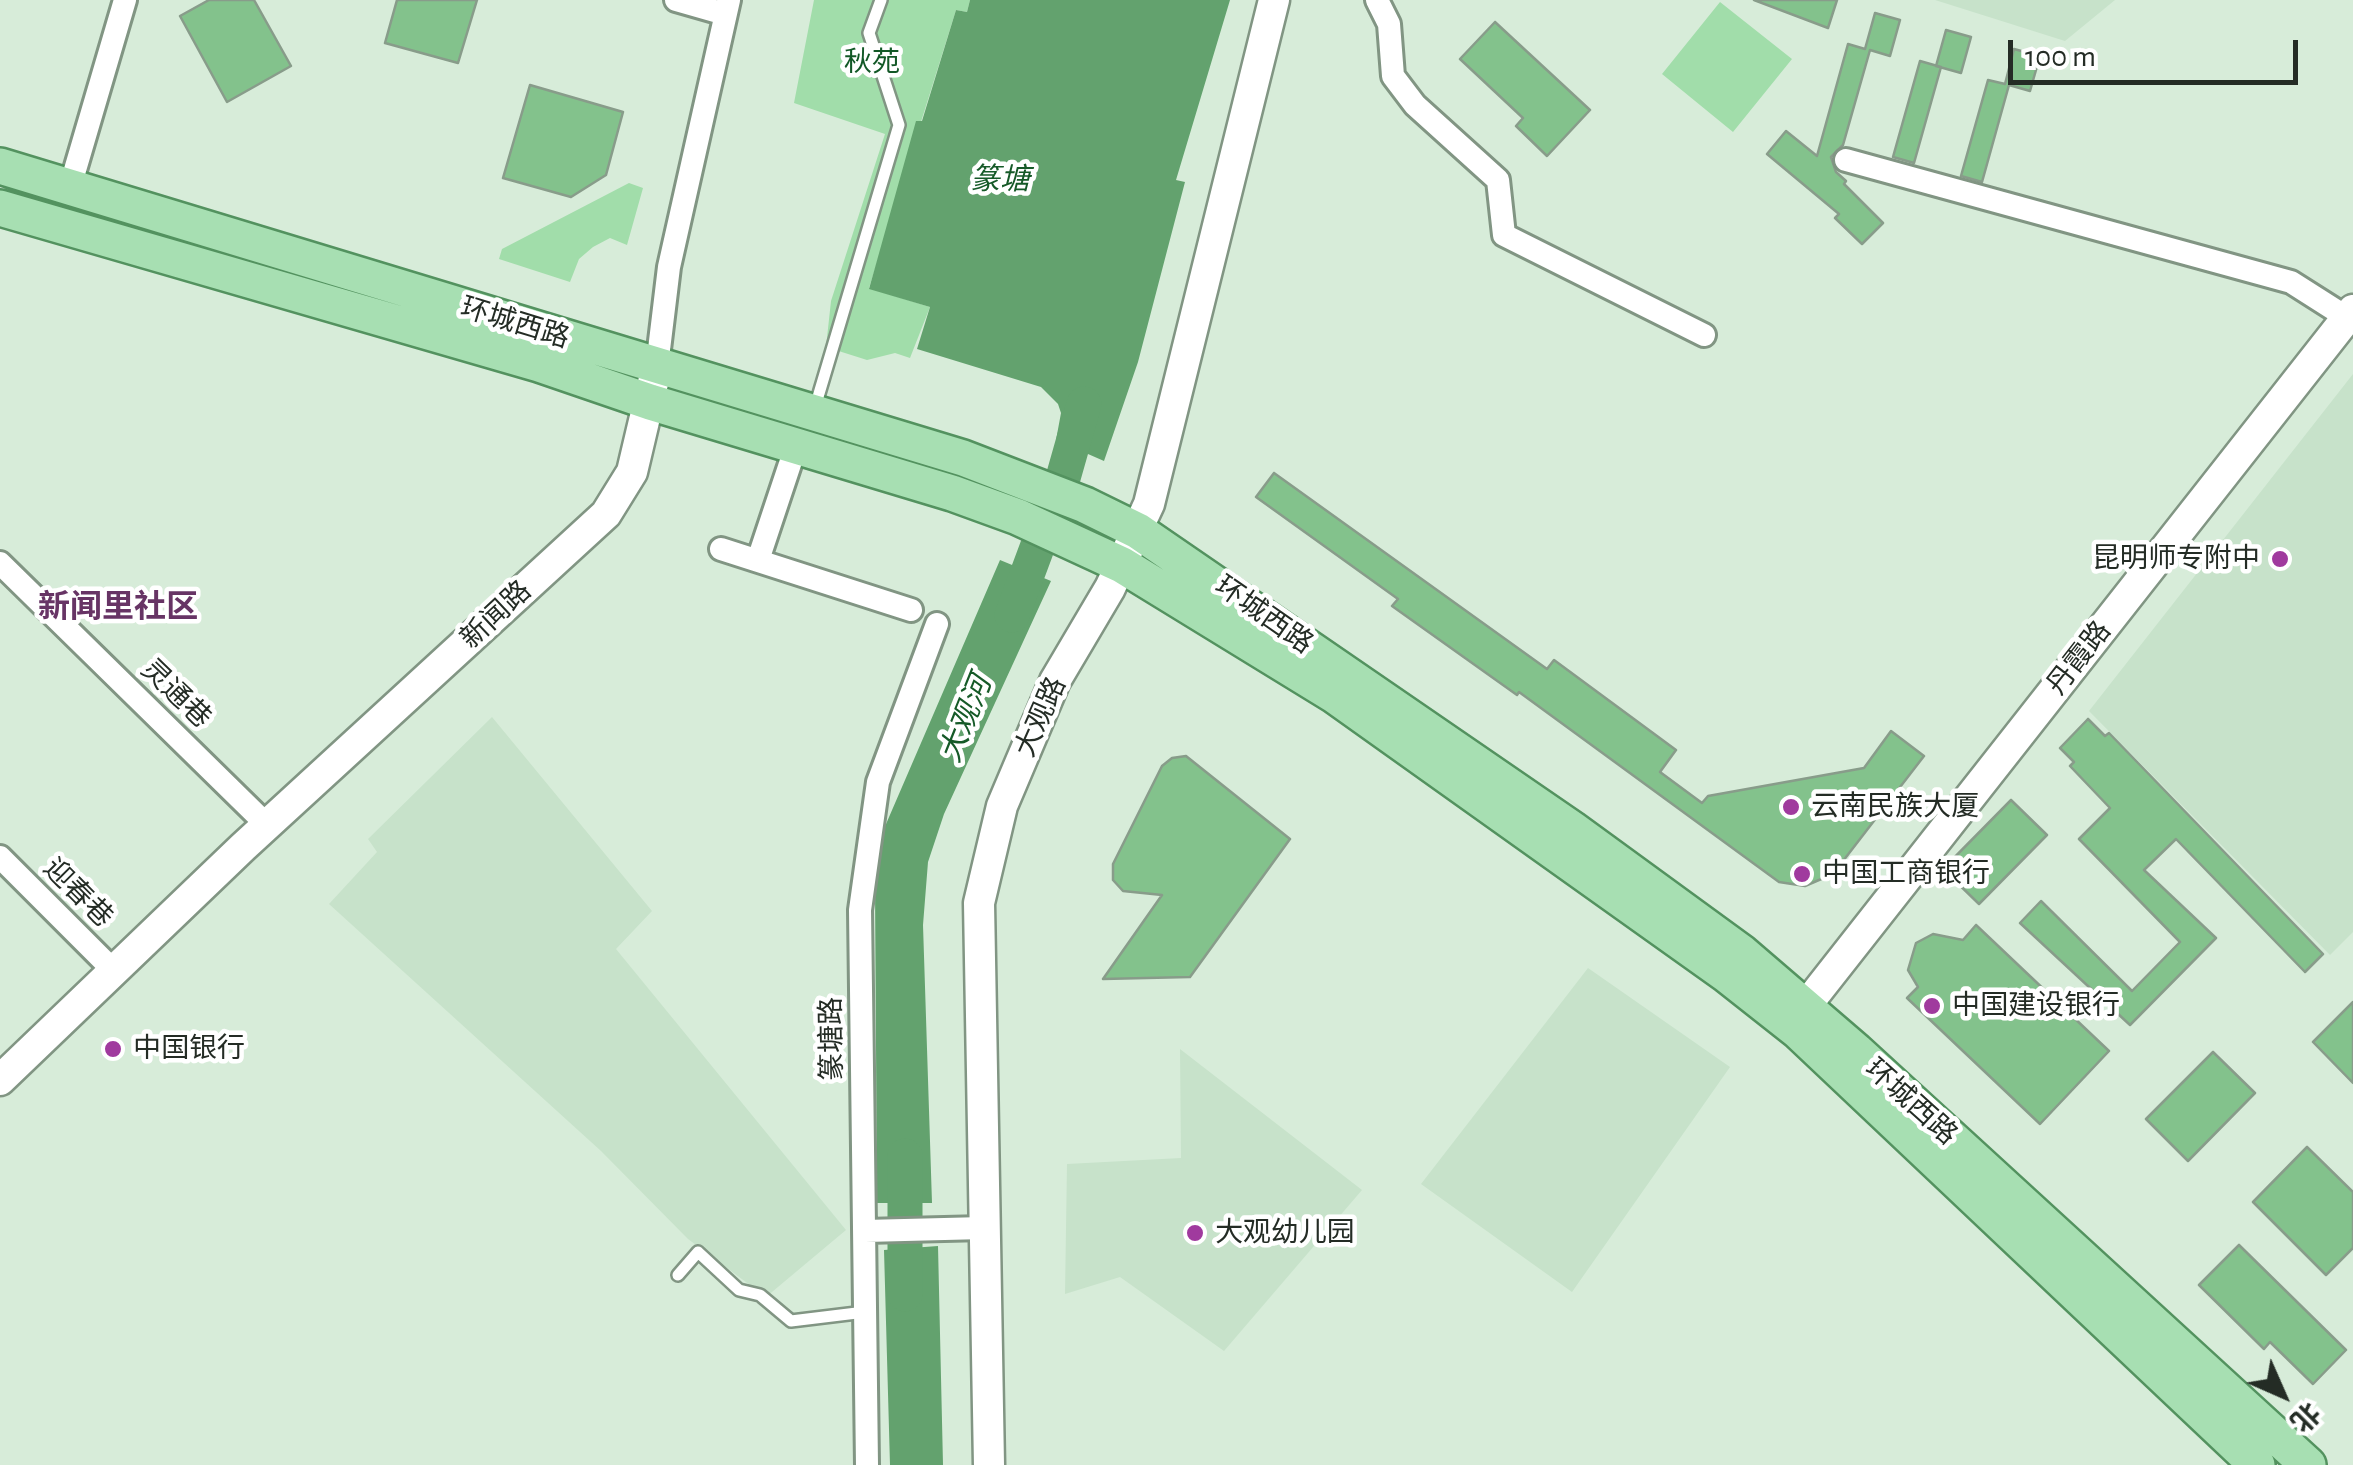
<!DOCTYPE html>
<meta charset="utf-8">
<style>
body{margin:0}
#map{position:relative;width:2353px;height:1465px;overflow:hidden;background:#d7ecd9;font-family:"Alegreya Sans","Noto Sans SC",sans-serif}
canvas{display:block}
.north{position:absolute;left:2233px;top:1345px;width:100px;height:100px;-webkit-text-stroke:8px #fff;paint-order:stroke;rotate:135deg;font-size:28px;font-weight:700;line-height:40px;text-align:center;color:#242c25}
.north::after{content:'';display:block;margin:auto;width:35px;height:45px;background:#242c25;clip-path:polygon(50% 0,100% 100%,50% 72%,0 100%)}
.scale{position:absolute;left:2008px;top:40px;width:290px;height:45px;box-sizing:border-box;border:5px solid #242c25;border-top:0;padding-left:12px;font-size:30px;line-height:35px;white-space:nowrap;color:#242c25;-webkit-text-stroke:8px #fff;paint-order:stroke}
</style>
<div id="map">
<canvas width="2353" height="1465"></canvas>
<div class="north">北</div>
<div class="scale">100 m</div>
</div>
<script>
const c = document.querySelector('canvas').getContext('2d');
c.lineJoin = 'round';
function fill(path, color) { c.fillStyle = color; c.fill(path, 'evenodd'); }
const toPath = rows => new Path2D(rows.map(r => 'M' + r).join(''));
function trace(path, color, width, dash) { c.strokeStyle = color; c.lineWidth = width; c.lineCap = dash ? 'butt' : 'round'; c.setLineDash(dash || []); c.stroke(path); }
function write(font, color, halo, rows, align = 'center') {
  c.font = font + ' "Alegreya Sans","Noto Sans SC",sans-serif'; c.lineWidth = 9; c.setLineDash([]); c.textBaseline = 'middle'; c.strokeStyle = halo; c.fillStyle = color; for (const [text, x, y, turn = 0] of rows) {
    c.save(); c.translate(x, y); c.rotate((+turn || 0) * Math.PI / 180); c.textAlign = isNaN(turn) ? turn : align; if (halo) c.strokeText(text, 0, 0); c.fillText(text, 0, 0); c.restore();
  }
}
const built = toPath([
 [1935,0,2115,0,2065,41],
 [2353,374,2353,932,2330,955,2089,711],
 [492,717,652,911,616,949,846,1230,766,1297,688,1239,601,1151,329,904,377,852,368,839],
 [1588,968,1730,1067,1572,1292,1421,1184],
 [1180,1049,1362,1190,1224,1351,1120,1277,1065,1294,1067,1164,1181,1158]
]);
const green = toPath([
 [814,0,970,0,967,12,956,10,869,288,930,307,910,358,895,353,867,360,826,347,831,301,885,134,794,103],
 [1720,2,1792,59,1733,132,1662,74],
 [629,183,643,188,627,245,610,238,593,247,579,259,570,282,499,259,502,249]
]);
const water = toPath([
 [970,0,1230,0,1176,180,1185,182,1138,362,1104,461,1056,440,1061,413,1058,404,1041,387,917,349,930,307,869,289,916,121,922,121,956,10,967,12],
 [1000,560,1051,581,944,814,928,862,923,925,932,1203,877,1203,875,887,883,831],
 [938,1246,943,1465,890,1465,884,1250]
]);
const river = toPath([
 [1012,615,1063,478,1084,404],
 [905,1156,905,1294]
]);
const building = toPath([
 [209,0,254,0,291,66,227,102,180,16,209,0],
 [397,0,477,0,458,63,385,43,397,0],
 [1754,0,1837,0,1828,28,1754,0],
 [1875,13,1900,20,1890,56,1870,50,1843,145,1831,157,1836,172,1846,181,1844,184,1883,223,1862,244,1835,218,1839,214,1767,154,1786,131,1817,156,1848,44,1865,49,1875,13],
 [1495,22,1590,110,1547,156,1516,126,1523,118,1460,59,1495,22],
 [1946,30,1971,37,1961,73,1936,66,1946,30],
 [2014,49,2040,56,2030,91,2009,85,1982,182,1961,176,1988,80,2005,84,2014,49],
 [1920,61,1941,67,1914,163,1893,157,1920,61],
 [530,85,623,112,606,175,571,197,503,178,530,85],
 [1274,473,1547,669,1554,660,1676,750,1660,772,1702,803,1708,796,1864,768,1891,731,1924,756,1833,874,1805,886,1779,882,1519,692,1517,695,1392,606,1398,599,1256,497,1274,473],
 [2088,719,2105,736,2109,733,2323,954,2305,972,2176,839,2144,870,2216,938,2130,1025,2020,923,2041,901,2132,991,2180,942,2079,839,2110,808,2070,766,2074,762,2060,748,2088,719],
 [1186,756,1290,839,1190,977,1103,979,1162,895,1123,891,1113,880,1113,864,1162,766,1172,758,1186,756],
 [2011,800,2047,835,1979,904,1943,869,2011,800],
 [1976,925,2109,1051,2040,1124,1907,998,1918,987,1908,970,1916,943,1933,934,1963,940,1976,925],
 [2353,1002,2353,1083,2313,1042,2353,1002],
 [2213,1052,2255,1093,2188,1161,2146,1119,2213,1052],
 [2307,1147,2353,1192,2353,1248,2326,1275,2253,1202,2307,1147],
 [2239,1245,2346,1350,2313,1384,2270,1342,2264,1349,2199,1285,2239,1245]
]);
const lane = toPath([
 [815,407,899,125,869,33,881,0],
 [678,1275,698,1252,739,1290,760,1295,791,1321,865,1312]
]);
const street = toPath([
 [676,0,725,14],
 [1377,0,1389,24,1393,76,1415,105,1498,180,1504,235,1704,335],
 [1846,160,2291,282,2346,317],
 [70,187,125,0],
 [657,366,669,267,729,0],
 [721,549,911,610],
 [758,560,796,446],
 [0,563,267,825],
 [0,857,114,971],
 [865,1231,984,1228],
 [867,1465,860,910,878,782,937,624]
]);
const secondary = toPath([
 [1805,1007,2353,310],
 [0,1080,243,847,606,514,632,472,657,366],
 [989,1465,979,903,1002,806,1055,681,1110,588,1149,504,1274,0]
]);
const primary = toPath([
 [0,166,963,458,1085,505,1138,531,1572,829,1742,953,1856,1051,2308,1465],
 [0,208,539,364,650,402,952,493,1018,517,1122,565,1334,695,1727,975,1798,1031,2257,1465]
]);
const markers = [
 [2280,559,10,"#a03a9e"],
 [1791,807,10,"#a03a9e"],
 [1802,874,10,"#a03a9e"],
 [1932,1006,10,"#a03a9e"],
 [113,1049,10,"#a03a9e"],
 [1195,1233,10,"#a03a9e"]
];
const parkNames = [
 ["秋苑",872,63]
];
const streetNames = [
 ["环城西路",515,323,17],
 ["新闻路",496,615,-43],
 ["环城西路",1264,615,35],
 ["丹霞路",2079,658,-52],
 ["灵通巷",176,694,44],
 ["大观路",1041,717,-66],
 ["迎春巷",78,893,45],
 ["篆塘路",832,1039,-91],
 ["环城西路",1911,1102,42]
];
const poiNames = [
 ["昆明师专附中",2260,559,"right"],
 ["云南民族大厦",1811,807],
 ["中国工商银行",1822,874],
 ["中国建设银行",1952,1006],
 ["中国银行",133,1049],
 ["大观幼儿园",1215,1233]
];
const waterNames = [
 ["篆塘",1000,180],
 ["大观河",966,719,-68]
];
const quarterNames = [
 ["新闻里社区",118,607]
];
fill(built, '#c7e2ca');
fill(green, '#a1ddaa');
fill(water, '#63a26e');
trace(river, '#63a26e', 35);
fill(building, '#83c28c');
trace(building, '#889c8a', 2.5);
trace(lane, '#819583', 16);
trace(street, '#819583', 28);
trace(secondary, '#819583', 35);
trace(primary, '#53925f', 40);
trace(lane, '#fff', 11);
trace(street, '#fff', 22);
trace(secondary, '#fff', 30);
trace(primary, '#a7dfb2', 35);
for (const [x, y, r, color] of markers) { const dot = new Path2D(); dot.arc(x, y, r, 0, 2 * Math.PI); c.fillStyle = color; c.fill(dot); trace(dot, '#fff', 4); }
write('28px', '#125826', '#fff', parkNames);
write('28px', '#242c25', '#fff', streetNames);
write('28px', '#242c25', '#fff', poiNames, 'left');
write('italic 30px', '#165a28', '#fff', waterNames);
write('bold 32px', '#673465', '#fff', quarterNames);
</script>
